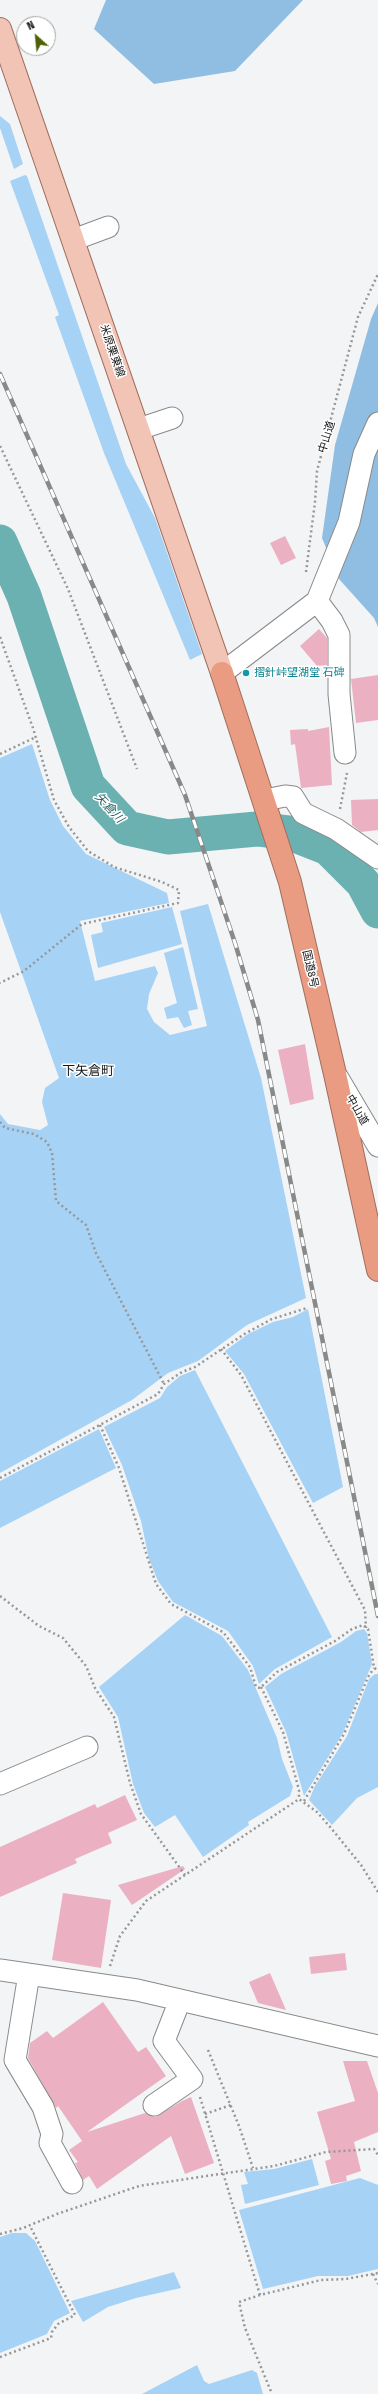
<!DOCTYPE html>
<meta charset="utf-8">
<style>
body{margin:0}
#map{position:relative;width:378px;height:2394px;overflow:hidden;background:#f3f4f5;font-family:"Fira Sans Condensed",sans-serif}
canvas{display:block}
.north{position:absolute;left:16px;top:16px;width:40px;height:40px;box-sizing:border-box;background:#fff;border:1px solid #a2a2a2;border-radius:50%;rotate:333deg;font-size:11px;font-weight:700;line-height:16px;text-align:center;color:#171717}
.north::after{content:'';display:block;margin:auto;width:14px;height:18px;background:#4f6106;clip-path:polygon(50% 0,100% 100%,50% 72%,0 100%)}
</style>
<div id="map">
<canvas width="378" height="2394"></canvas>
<div class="north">N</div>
</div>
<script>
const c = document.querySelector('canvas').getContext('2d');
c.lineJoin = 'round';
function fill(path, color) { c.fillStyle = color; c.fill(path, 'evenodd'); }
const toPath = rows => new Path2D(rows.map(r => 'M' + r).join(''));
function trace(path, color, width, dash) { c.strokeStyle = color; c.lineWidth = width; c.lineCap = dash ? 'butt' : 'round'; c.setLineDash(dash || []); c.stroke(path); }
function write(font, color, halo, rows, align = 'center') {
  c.font = font + ' "Fira Sans Condensed","Noto Sans JP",sans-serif'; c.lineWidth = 3; c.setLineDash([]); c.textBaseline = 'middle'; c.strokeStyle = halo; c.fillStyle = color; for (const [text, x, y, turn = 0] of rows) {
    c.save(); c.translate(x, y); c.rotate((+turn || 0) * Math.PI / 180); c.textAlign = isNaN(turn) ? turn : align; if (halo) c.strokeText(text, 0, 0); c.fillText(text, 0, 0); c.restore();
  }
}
const green = toPath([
 [0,116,10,124,23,164,14,169,0,128],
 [25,175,27,176,126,464,155,518,202,654,190,660,104,453,55,317,59,315,10,181],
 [32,744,50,800,63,826,86,854,167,893,169,903,80,921,95,981,155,966,158,973,149,994,147,1009,154,1022,170,1035,207,1026,180,911,208,904,261,1078,306,1298,247,1325,198,1361,168,1373,132,1400,0,1473,0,1114,8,1124,40,1130,48,1125,42,1102,45,1088,59,1078,0,912,0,758],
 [172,907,182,944,98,968,91,935,103,932,101,923],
 [183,947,198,1009,188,1011,192,1025,184,1028,178,1017,167,1019,164,1008,177,1003,164,953],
 [308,1309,343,1487,313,1503,244,1374,225,1351,248,1334,273,1322,293,1317],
 [195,1370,332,1637,275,1669,259,1684,253,1666,228,1631,173,1602,158,1581,149,1559,141,1521,122,1465,104,1427,160,1398,167,1387,180,1376],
 [99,1429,116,1468,0,1528,0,1481],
 [185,1615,222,1636,248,1670,277,1738,282,1759,293,1787,290,1796,248,1822,249,1825,203,1857,175,1815,155,1827,144,1813,133,1784,118,1717,99,1687],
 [364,1629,367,1633,372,1664,343,1733,304,1796,286,1732,265,1687,281,1674,341,1642,356,1631],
 [375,1674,378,1674,378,1787,357,1798,332,1825,309,1800,315,1786,347,1736,369,1679],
 [312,2159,319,2185,245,2204,241,2185,248,2184,244,2172,274,2169],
 [360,2178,378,2185,378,2269,348,2276,318,2276,263,2289,239,2210],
 [12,2233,26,2233,35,2241,70,2313,54,2321,47,2334,0,2353,0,2237],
 [174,2272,181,2288,136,2298,108,2307,83,2322,71,2301],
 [197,2365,204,2381,209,2384,252,2370,257,2373,263,2394,142,2394]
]);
const forest = toPath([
 [106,0,303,0,235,71,154,84,94,29],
 [378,303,378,627,374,618,339,579,322,538,335,445,371,319]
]);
const river = toPath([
 [0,542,24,596,88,786,127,828,168,837,257,829,290,833,328,848,363,883,378,911]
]);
const building = toPath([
 [285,536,296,558,281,565,270,543],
 [319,629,327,638,327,665,317,666,300,646],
 [378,675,378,720,356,723,351,679],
 [329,727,332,785,301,788,295,744,291,745,290,730,308,729,308,731],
 [378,799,378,830,361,832,352,825,351,800],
 [305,1044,314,1099,290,1105,278,1050],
 [125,1795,137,1820,108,1833,112,1843,75,1859,77,1863,0,1897,0,1847,95,1804,97,1808],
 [183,1866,185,1869,132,1905,118,1885],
 [63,1893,111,1900,101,1968,52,1960],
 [345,1953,347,1970,311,1974,309,1957],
 [270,1973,286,2010,258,2003,249,1982],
 [103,2002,138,2052,146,2047,166,2076,87,2132,145,2113,155,2117,182,2101,191,2097,214,2163,185,2174,171,2136,97,2189,89,2176,83,2180,75,2163,78,2162,69,2150,82,2141,58,2106,56,2108,28,2058,30,2043,47,2031,53,2038],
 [343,2061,367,2061,378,2093,378,2132,354,2142,361,2171,346,2176,347,2181,331,2184,325,2161,331,2159,317,2112,355,2101]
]);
const path = toPath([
 [0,446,68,589,137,769],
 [306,572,315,502,317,471,358,317,378,274],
 [0,637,33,728,54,800,69,827,88,851,114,867,162,882,179,890,178,903,82,924,24,971,0,983],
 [0,754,36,737],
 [340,809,347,773],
 [0,1122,5,1128,34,1134,47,1142,52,1153,56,1201,86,1225,96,1253,164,1384],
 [221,1349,241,1375,365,1610,366,1628],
 [100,1425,119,1468,156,1584,171,1604,223,1632,250,1667,256,1687,260,1688,277,1672,335,1641,352,1629,363,1625,368,1629,374,1668,378,1670],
 [0,1478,158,1394,164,1384,182,1372,195,1367,246,1333,272,1319,307,1308],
 [0,1596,39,1626,63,1638,86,1666,95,1688,114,1717,130,1783,141,1814,185,1875],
 [261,1687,283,1732,299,1790,299,1799],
 [304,1801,344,1734,368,1677,374,1668],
 [110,1966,120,1936,146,1901,299,1799,317,1812,331,1828,361,1865,378,1892],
 [208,2050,239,2126,253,2168],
 [200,2097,260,2295,321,2280,346,2279,378,2273],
 [205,2114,231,2105],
 [0,2234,23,2228,57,2214,139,2186,274,2166,326,2152,374,2149,378,2155],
 [373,2274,378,2284],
 [260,2295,239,2302,245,2328,272,2394],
 [0,2357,51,2338,52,2332,58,2324,75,2315,30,2226]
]);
const minor = toPath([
 [73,240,108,227],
 [139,429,172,418],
 [317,601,332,621,339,635,339,694,345,753],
 [222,673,317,601,349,522,364,454,378,423],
 [265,800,285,796,293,797,303,813,336,829,378,858],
 [338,1078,378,1146],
 [0,1784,87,1747],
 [0,1970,137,1990,378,2046],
 [29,1974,15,2060,43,2107,52,2134,50,2143,72,2183],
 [154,2105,192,2079,164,2041,180,2000]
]);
const major = toPath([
 [0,29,222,673]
]);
const highway = toPath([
 [222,673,290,882,335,1074,378,1270]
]);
const rail = toPath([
 [0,374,185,795,235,943,258,1020,378,1616]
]);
const markers = [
 [246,673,4,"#0f9aa8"]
];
const streetNames = [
 ["米原栗東線",112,351,71],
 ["中山道",327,437,-73],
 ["国道8号",310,969,77],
 ["中山道",357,1110,60]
];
const cultureNames = [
 ["摺針峠望湖堂 石碑",254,673]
];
const waterNames = [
 ["矢倉川",109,808,47]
];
const quarterNames = [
 ["下矢倉町",88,1071]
];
fill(green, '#a6d2f6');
fill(forest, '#90bee2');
trace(river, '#6bb1b1', 35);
fill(building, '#ebb1c3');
trace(minor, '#898a8a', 23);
trace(major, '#a06d5d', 24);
trace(highway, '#a06d5d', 24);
trace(path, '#969798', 2.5, [2, 3]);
trace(minor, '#fff', 21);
trace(major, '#f2c4b5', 22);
trace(highway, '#ea9c83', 22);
trace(rail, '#888989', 4.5);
trace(rail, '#fff', 3, [9]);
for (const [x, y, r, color] of markers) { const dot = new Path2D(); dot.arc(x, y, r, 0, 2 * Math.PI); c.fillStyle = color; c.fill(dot); trace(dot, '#fff', 1.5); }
write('11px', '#171717', '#fff', streetNames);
write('11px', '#0d838f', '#fff', cultureNames, 'left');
write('italic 12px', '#286263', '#fff', waterNames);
write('13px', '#171717', '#fff', quarterNames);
</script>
